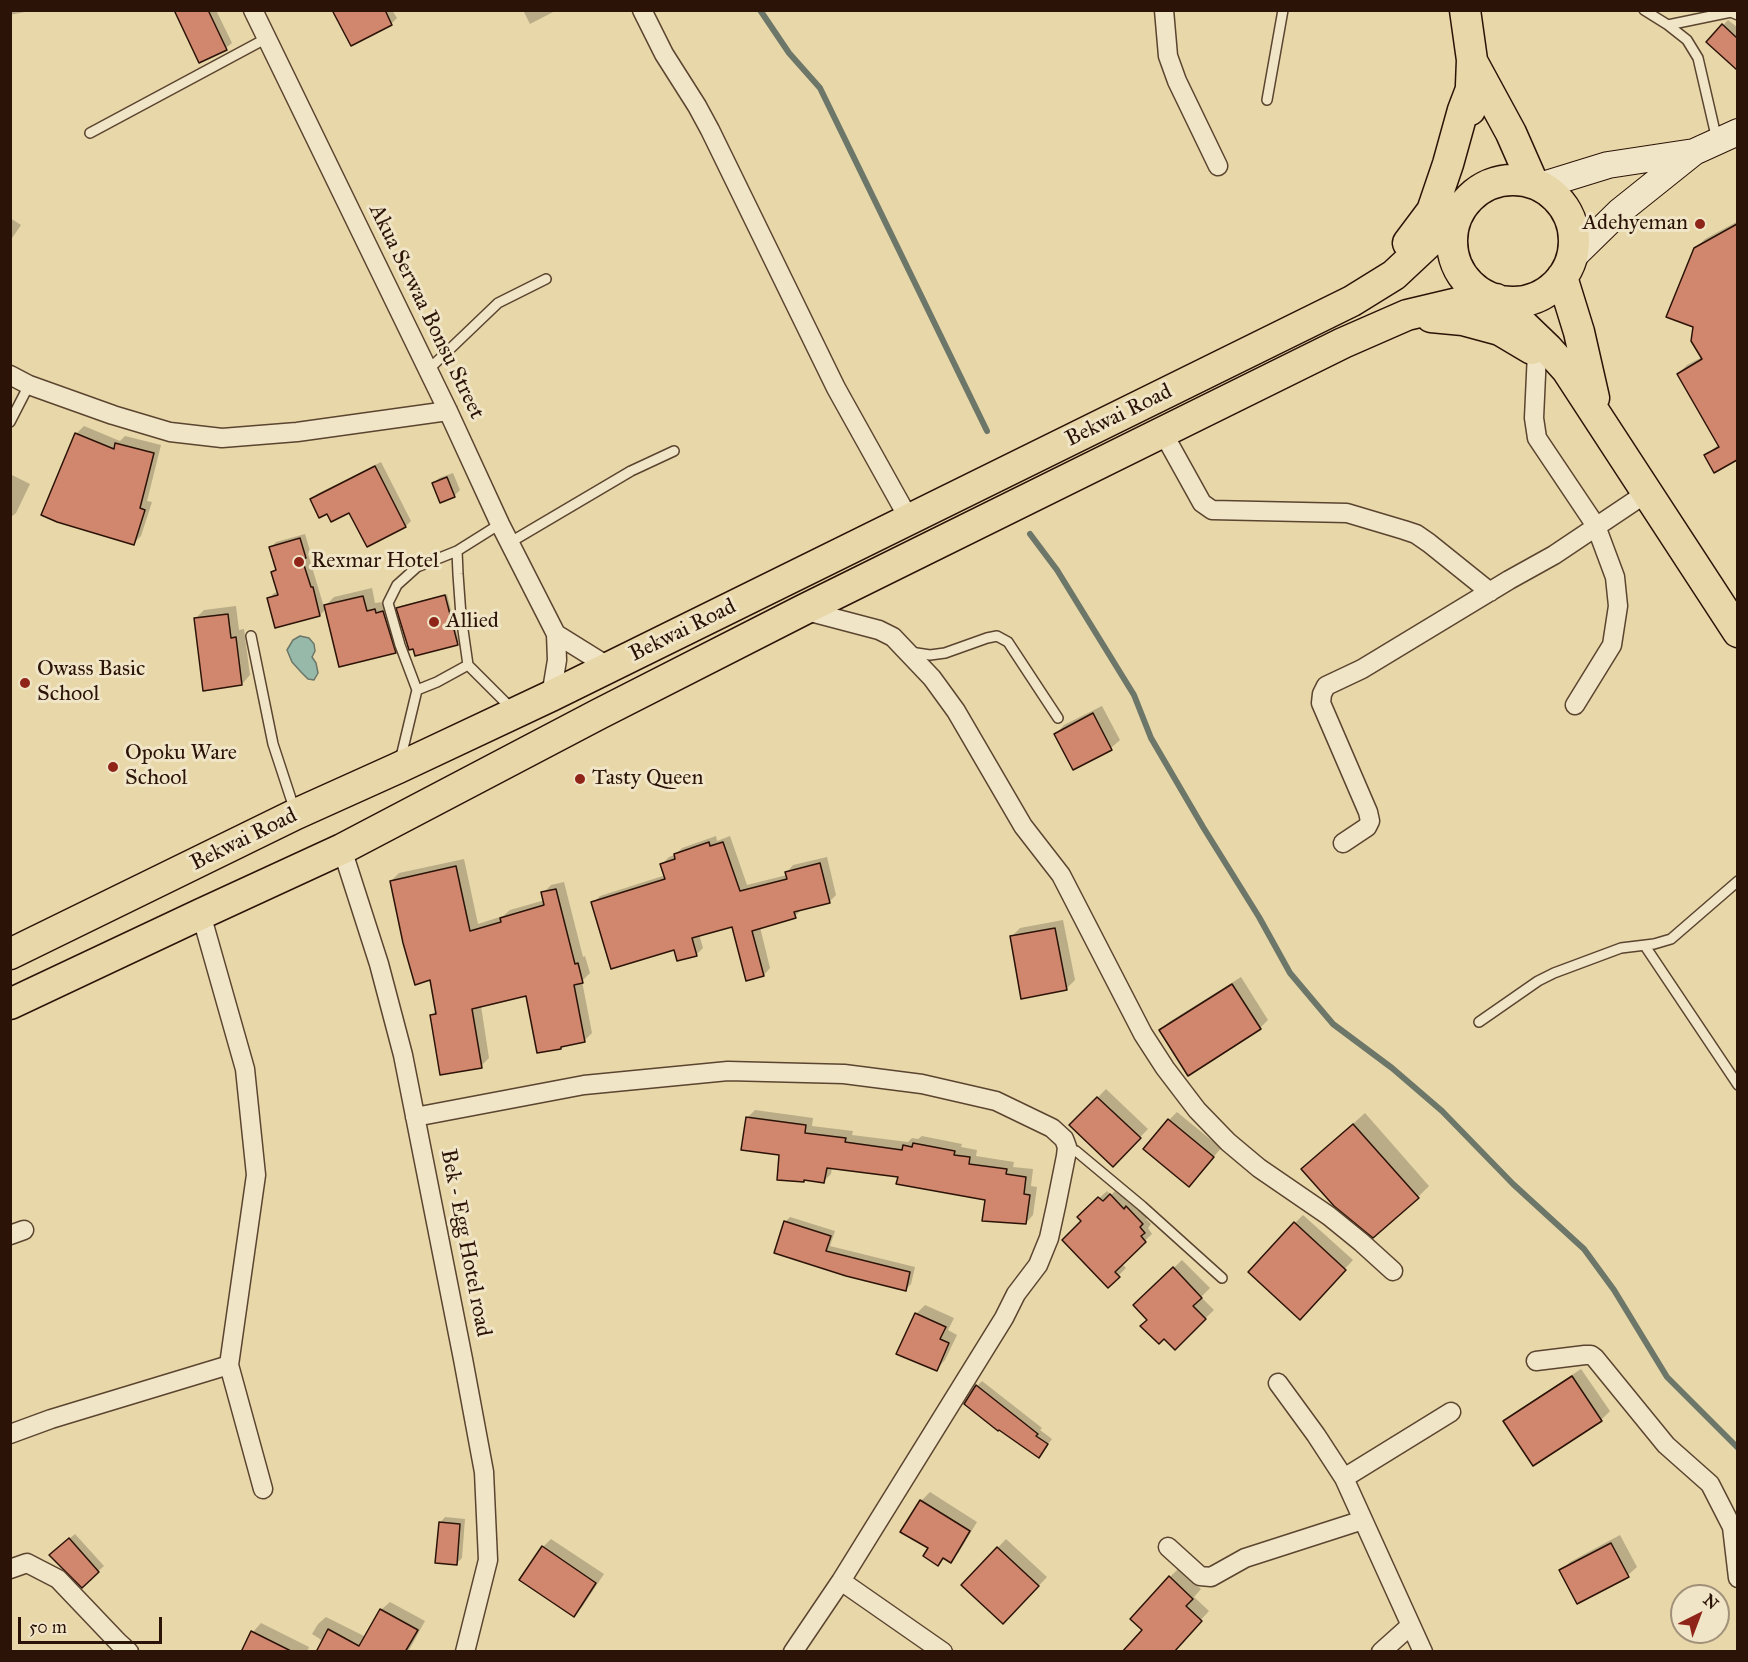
<!DOCTYPE html>
<style>
body{margin:0}
#map{position:relative;width:1748px;height:1662px;overflow:hidden;background:#e8d7a8;font-family:"IM FELL Great Primer",serif}
canvas{display:block}
.frame{position:absolute;inset:0;border:12px solid #2c1308;pointer-events:none}
.north{position:absolute;left:1670px;top:1584px;width:60px;height:60px;box-sizing:border-box;background:#f0e5c6;border:2px solid #a2917a;border-radius:50%;rotate:42deg;font-size:16px;font-weight:700;line-height:24px;text-align:center;color:#2c1308}
.north::after{content:'';display:block;margin:auto;width:21px;height:27px;background:#8f2418;clip-path:polygon(50% 0,100% 100%,50% 72%,0 100%)}
.scale{position:absolute;left:18px;top:1617px;width:144px;height:27px;box-sizing:border-box;border:3px solid #2c1308;border-top:0;padding-left:8px;font-size:18px;line-height:21px;white-space:nowrap;color:#2c1308;-webkit-text-stroke:4px #f0e5c6;paint-order:stroke}
</style>
<div id="map">
<canvas width="1748" height="1662"></canvas>
<div class="frame"></div>
<div class="north">N</div>
<div class="scale">50 m</div>
</div>
<script>
const c = document.querySelector('canvas').getContext('2d');
c.lineJoin = 'round';
function fill(path, color) { c.fillStyle = color; c.fill(path, 'evenodd'); }
const toPath = rows => new Path2D(rows.map(r => 'M' + r).join(''));
function trace(path, color, width, dash) { c.strokeStyle = color; c.lineWidth = width; c.lineCap = dash ? 'butt' : 'round'; c.setLineDash(dash || []); c.stroke(path); }
function write(font, color, halo, rows, align = 'center') {
  c.font = font + ' "IM FELL Great Primer",serif'; c.lineWidth = 6; c.setLineDash([]); c.textBaseline = 'middle'; c.strokeStyle = halo; c.fillStyle = color; for (const [text, x, y, turn = 0] of rows) {
    c.save(); c.translate(x, y); c.rotate((+turn || 0) * Math.PI / 180); c.textAlign = isNaN(turn) ? turn : align; if (halo) c.strokeText(text, 0, 0); c.fillText(text, 0, 0); c.restore();
  }
}
const water = toPath([
 [300,636,309,638,314,644,315,651,312,657,316,663,318,673,314,680,308,679,301,672,292,662,287,650,293,640,300,636]
]);
const shadow = toPath([
 [10,10,35,10,10,15],
 [176,10,216,10,232,43,226,48],
 [336,10,392,10,397,18,391,24],
 [523,10,557,10,530,24],
 [1728,20,1738,28,1738,68,1708,42],
 [10,218,21,225,10,241],
 [1738,221,1738,458,1715,471,1706,455,1719,444,1678,374,1687,365,1702,357,1694,326,1695,249,1705,239],
 [84,426,120,441,125,436,161,445,147,501,152,502,141,536,133,544,76,434],
 [381,462,411,521,406,526,367,545,350,511,328,512,311,500,317,494],
 [453,473,460,490,454,496,433,484,439,478],
 [10,474,30,484,16,513,10,518],
 [305,534,310,551,308,554,324,607,334,597,372,588,375,603,383,602,404,643,395,652,327,608,320,615,269,599,274,593,279,592,273,572,277,568,271,547,276,542],
 [447,594,459,642,457,644,414,647,398,608,400,606],
 [236,606,239,630,244,629,250,675,242,684,196,618,204,610],
 [1102,706,1120,740,1111,748,1073,768,1056,734,1064,725],
 [716,836,717,841,730,836,747,885,787,875,787,872,793,865,827,857,836,895,829,902,802,909,795,916,760,927,770,968,764,975,733,925,699,934,703,948,696,955,675,948,593,903,600,896,666,875,662,864,669,857,675,855,682,848],
 [464,859,478,924,503,916,510,910,545,900,543,893,551,885,564,882,583,957,585,956,590,973,582,981,592,1033,584,1041,564,1045,561,1048,527,994,481,1006,489,1058,481,1066,431,1015,437,1010,432,979,391,881,399,873],
 [1063,920,1075,980,1066,989,1011,937,1020,928],
 [1241,977,1268,1020,1260,1028,1161,1030,1169,1022],
 [1106,1089,1148,1129,1113,1165,1071,1125],
 [755,1110,813,1118,812,1126,853,1131,852,1135,908,1142,912,1138,918,1139,922,1136,962,1144,961,1147,977,1150,976,1156,1014,1162,1013,1167,1033,1169,1031,1186,1037,1187,1033,1215,1026,1223,987,1199,899,1176,832,1167,831,1174,823,1182,806,1178,804,1181,748,1117],
 [1177,1112,1221,1148,1198,1176,1169,1120],
 [1365,1113,1429,1186,1418,1197,1315,1158],
 [1118,1188,1150,1215,1146,1219,1151,1224,1148,1228,1152,1234,1121,1263,1126,1268,1108,1286,1083,1221,1087,1209,1107,1191,1111,1195],
 [1303,1215,1353,1260,1308,1309,1295,1223],
 [790,1217,835,1231,830,1246,915,1267,911,1284,905,1290,847,1275,785,1222],
 [1182,1260,1210,1288,1201,1297,1214,1310,1175,1348,1135,1305],
 [925,1305,954,1318,948,1330,957,1335,945,1360,937,1369,916,1314],
 [1581,1369,1610,1411,1601,1420,1533,1464,1505,1421,1514,1413],
 [982,1381,1042,1428,1040,1430,1052,1439,1039,1456,977,1386],
 [930,1492,977,1522,959,1552,951,1561,944,1557,938,1564,930,1548,921,1501],
 [445,1517,465,1519,462,1558,456,1564,440,1523],
 [75,1534,104,1566,82,1586,56,1550],
 [1620,1535,1637,1567,1628,1575,1578,1602,1561,1571,1570,1562],
 [551,1539,604,1574,582,1607,574,1615,543,1547],
 [1006,1539,1047,1577,1012,1614,965,1582],
 [1178,1569,1201,1589,1194,1597,1209,1611,1178,1645,1144,1630,1170,1577],
 [390,1602,425,1621,408,1652,328,1652,323,1641,312,1634,318,1624,326,1617,366,1637,382,1609],
 [261,1623,309,1647,307,1652,243,1652,253,1632]
]);
const stream = toPath([
 [760,10,789,53,820,88,987,431],
 [1030,534,1057,570,1134,695,1151,738,1203,827,1259,917,1290,973,1333,1024,1392,1068,1442,1111,1513,1184,1584,1249,1614,1290,1667,1377,1738,1448]
]);
const building = toPath([
 [174,10,208,10,227,50,199,63,174,10],
 [332,10,385,10,392,25,351,46,332,10],
 [1722,24,1737,38,1737,70,1706,42,1722,24],
 [1737,224,1737,460,1714,473,1704,455,1719,447,1677,374,1702,359,1691,341,1693,327,1666,317,1694,248,1737,224],
 [75,433,114,449,115,443,154,453,140,508,145,510,134,545,57,522,41,515,75,433],
 [375,466,406,527,367,547,349,513,331,522,327,514,319,518,310,499,375,466],
 [447,477,455,497,440,503,432,483,447,477],
 [300,538,306,558,302,559,311,587,313,587,320,616,275,628,267,598,278,595,271,572,276,570,269,547,300,538],
 [445,595,458,645,415,656,413,649,409,650,396,608,445,595],
 [363,596,367,611,375,609,376,613,383,611,396,653,339,667,324,605,363,596],
 [228,614,231,638,236,637,242,685,203,691,194,618,228,614],
 [1093,713,1112,750,1073,770,1054,734,1093,713],
 [709,842,710,846,723,842,740,891,787,879,785,872,820,863,830,903,794,912,796,918,752,931,764,976,746,981,732,927,692,938,697,956,677,961,674,950,611,969,591,902,665,879,660,864,675,859,674,854,709,842],
 [456,866,470,931,501,922,500,918,544,905,541,892,556,889,575,964,578,963,583,983,574,985,585,1042,561,1047,561,1049,537,1053,526,996,472,1009,482,1068,440,1075,430,1015,436,1014,430,980,415,985,403,943,390,881,456,866],
 [1055,928,1067,990,1021,999,1010,936,1055,928],
 [1232,984,1261,1029,1188,1076,1159,1030,1232,984],
 [1097,1097,1141,1138,1113,1167,1069,1125,1097,1097],
 [746,1117,806,1125,805,1133,846,1138,845,1142,902,1150,903,1145,912,1147,913,1143,955,1151,954,1155,970,1157,969,1164,1007,1169,1006,1174,1026,1177,1024,1194,1030,1195,1026,1224,982,1221,985,1200,896,1184,898,1177,827,1168,824,1183,804,1180,804,1182,777,1180,779,1155,741,1150,746,1117],
 [1168,1119,1214,1157,1189,1187,1143,1149,1168,1119],
 [1353,1124,1419,1198,1373,1238,1334,1206,1301,1169,1353,1124],
 [1110,1194,1124,1209,1126,1206,1143,1224,1140,1227,1145,1233,1141,1236,1146,1242,1115,1272,1120,1277,1108,1288,1062,1240,1081,1221,1077,1217,1098,1197,1103,1201,1110,1194],
 [784,1221,831,1236,826,1251,910,1272,906,1291,846,1276,774,1253,784,1221],
 [1294,1222,1346,1270,1300,1320,1248,1272,1294,1222],
 [1173,1267,1202,1298,1193,1306,1206,1319,1175,1350,1164,1339,1159,1344,1140,1326,1147,1320,1133,1305,1173,1267],
 [915,1313,946,1327,940,1339,949,1343,937,1371,896,1354,915,1313],
 [1572,1376,1602,1421,1533,1466,1503,1421,1572,1376],
 [976,1385,1038,1434,1036,1436,1048,1444,1039,1458,999,1430,998,1431,964,1404,976,1385],
 [920,1500,970,1531,951,1563,943,1558,938,1566,923,1556,928,1548,900,1532,920,1500],
 [439,1522,460,1524,457,1565,435,1563,439,1522],
 [69,1538,99,1572,82,1588,49,1555,69,1538],
 [1611,1543,1629,1577,1577,1604,1559,1570,1611,1543],
 [542,1546,596,1583,574,1617,519,1580,542,1546],
 [997,1547,1039,1586,1003,1624,961,1585,997,1547],
 [1169,1576,1193,1599,1186,1606,1202,1621,1174,1652,1122,1652,1142,1630,1130,1619,1169,1576],
 [380,1609,418,1630,405,1652,316,1652,328,1629,359,1646,380,1609],
 [251,1631,293,1652,241,1652,251,1631]
]);
const service = toPath([
 [1644,10,1668,25,1687,40,1698,58,1717,140],
 [1668,25,1731,12,1738,15],
 [1267,100,1283,10],
 [90,133,267,38],
 [428,370,498,303,546,279],
 [10,422,29,385],
 [500,524,457,551,458,574,461,616,468,665,511,708],
 [509,543,631,471,674,451],
 [251,636,273,744,295,811],
 [910,652,930,655,945,653,987,638,997,636,1008,642,1058,718],
 [417,690,400,645,388,603,397,585,417,567,457,551],
 [400,761,417,690,437,682,468,665],
 [1645,946,1738,1085],
 [1479,1022,1538,981,1554,973,1621,948,1654,944,1671,939,1738,881],
 [1067,1147,1076,1151,1142,1206,1222,1278]
]);
const minor = toPath([
 [253,10,448,411,500,524,556,634,557,660,551,696],
 [642,10,664,54,697,106,710,130,836,388,909,519],
 [1164,10,1168,56,1177,81,1218,166],
 [1537,353,1534,418,1537,438,1596,526,1615,577,1618,606,1612,645,1575,705],
 [10,375,29,385,113,415,170,432,222,438,297,432,448,411],
 [1162,431,1202,503,1212,510,1347,513,1404,530,1416,534,1429,543,1490,592],
 [803,610,879,630,893,637,932,678,956,711,1023,826,1061,875,1143,1034,1165,1068,1197,1110,1228,1142,1259,1168,1329,1216,1361,1242,1393,1271],
 [556,634,609,667],
 [1343,843,1367,827,1370,821,1368,812,1321,703,1322,694,1326,686,1362,669,1509,580,1554,555,1648,492],
 [342,849,379,964,403,1055,463,1359,484,1472,488,1560,465,1652],
 [201,914,245,1069,256,1175,229,1365,263,1489],
 [415,1117,584,1085,728,1071,844,1074,922,1084,996,1101,1052,1128,1064,1139,1067,1147,1066,1156,1056,1206,1049,1238,1038,1265,1016,1294,1004,1318,841,1581,793,1652],
 [10,1235,24,1230],
 [1536,1361,1585,1355,1591,1355,1595,1358,1666,1445,1710,1484,1732,1527,1738,1578],
 [1278,1383,1316,1435,1344,1478,1423,1652],
 [10,1434,51,1419,229,1365],
 [1344,1478,1451,1412],
 [1168,1547,1200,1576,1211,1577,1245,1558,1363,1520],
 [10,1569,27,1563,58,1579,118,1642,129,1652],
 [841,1581,943,1652],
 [1381,1652,1410,1626]
]);
const secondary = toPath([
 [1540,186,1608,165,1694,152],
 [1571,259,1619,212,1694,152,1738,132]
]);
const trunk = toPath([
 [1465,10,1472,60,1470,110],
 [1473,63,1511,133,1533,183],
 '1452 241a61 61 0 1 1 122 0a61 61 0 1 1-122 0Z',
 [1408,243,1432,211,1448,164,1463,110,1471,89],
 [1562,277,1579,332,1594,398],
 [1496,299,1548,349,1567,370,1738,632],
 [1431,317,1463,320,1500,330,1532,349],
 [10,954,296,814,398,768,551,696,1352,301,1394,275,1456,217],
 [10,1004,201,914,342,849,599,714,803,610,1343,343,1407,315,1487,296]
]);
const markers = [
 [1700,224,6,"#8f2418"],
 [299,562,6,"#8f2418"],
 [434,622,6,"#8f2418"],
 [25,683,6,"#8f2418"],
 [113,767,6,"#8f2418"],
 [580,779,6,"#8f2418"]
];
const poiNames = [
 ["Adehyeman",1688,224,"right"],
 ["Rexmar Hotel",311,562],
 ["Allied",446,622],
 ["Owass Basic",37,670],
 ["School",37,695],
 ["Opoku Ware",125,754],
 ["School",125,779],
 ["Tasty Queen",592,779]
];
const streetNames = [
 ["Akua Serwaa Bonsu Street",426,312,64],
 ["Bekwai Road",1119,416,-26],
 ["Bekwai Road",683,631,-26],
 ["Bekwai Road",244,840,-26],
 ["Bek - Egg Hotel road",465,1243,79]
];
fill(water, '#97b9aa');
trace(water, '#6c7769', 1.5);
fill(shadow, '#0003');
trace(stream, '#6c7769', 6);
fill(building, '#d0876d');
trace(building, '#2c1308', 1.5);
trace(service, '#5b4430', 12);
trace(minor, '#5b4430', 21);
trace(secondary, '#2c1308', 28);
trace(trunk, '#2c1308', 33);
trace(service, '#f0e5c6', 9);
trace(minor, '#f0e5c6', 18);
trace(secondary, '#f0e5c6', 26);
trace(trunk, '#e8d7a8', 30);
for (const [x, y, r, color] of markers) { const dot = new Path2D(); dot.arc(x, y, r, 0, 2 * Math.PI); c.fillStyle = color; c.fill(dot); trace(dot, '#f0e5c6', 2); }
write('22px', '#2c1308', '#f0e5c6', poiNames, 'left');
write('22px', '#2c1308', '#f0e5c6', streetNames);
</script>
